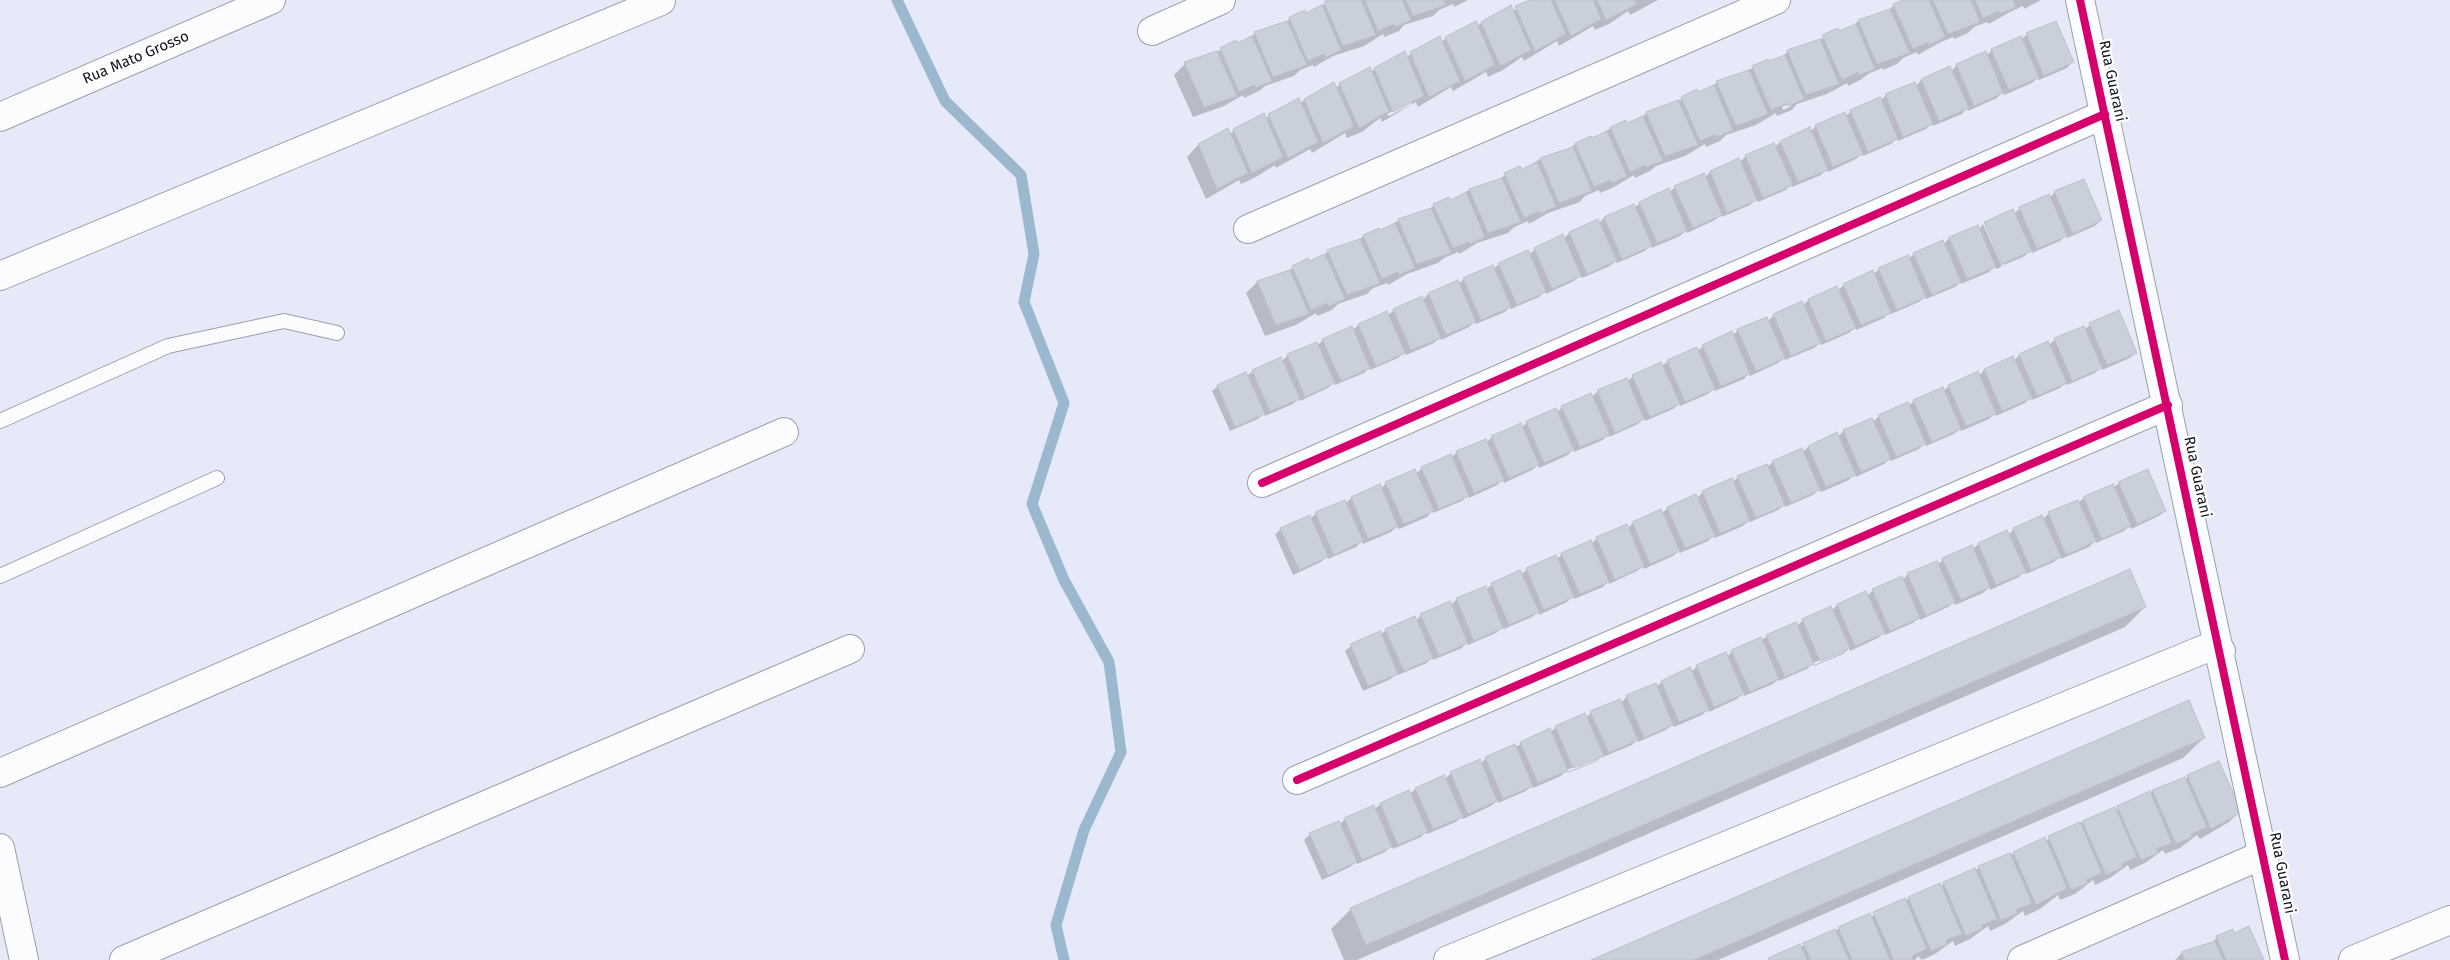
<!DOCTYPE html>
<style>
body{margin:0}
canvas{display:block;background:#e6e9f7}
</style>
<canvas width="2450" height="960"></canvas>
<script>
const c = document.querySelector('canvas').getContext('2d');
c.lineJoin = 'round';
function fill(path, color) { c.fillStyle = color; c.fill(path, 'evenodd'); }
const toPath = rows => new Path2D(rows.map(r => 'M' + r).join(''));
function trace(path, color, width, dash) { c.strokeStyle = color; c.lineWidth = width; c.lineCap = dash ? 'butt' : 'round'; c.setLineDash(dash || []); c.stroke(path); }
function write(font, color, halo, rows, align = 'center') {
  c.font = font + ' "Fira Sans",sans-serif'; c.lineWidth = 4.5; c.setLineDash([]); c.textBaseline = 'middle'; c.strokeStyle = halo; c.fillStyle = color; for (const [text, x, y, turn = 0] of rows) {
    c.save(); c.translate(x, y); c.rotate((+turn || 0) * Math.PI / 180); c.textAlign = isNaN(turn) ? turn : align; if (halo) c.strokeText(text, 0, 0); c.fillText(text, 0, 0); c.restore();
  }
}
const shadow = toPath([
 [1333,0,1468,0,1454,7,1453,4,1439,10,1433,16,1404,25,1399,31,1384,37,1383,34,1364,46,1333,56,1314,67,1313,65,1300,70,1294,76,1265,86,1259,91,1244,98,1243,95,1224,106,1193,117,1174,75,1185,64,1249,39,1255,33,1285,23,1290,18,1305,14],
 [1530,0,1658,0,1630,15,1628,11,1609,24,1595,30,1593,26,1559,46,1557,41,1524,61,1522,57,1503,70,1488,77,1486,72,1453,91,1451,87,1418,107,1416,102,1382,122,1380,118,1362,132,1347,138,1345,133,1312,153,1310,149,1276,168,1275,165,1256,177,1241,184,1239,180,1206,199,1187,157,1198,145,1228,130,1230,134,1234,130,1300,104,1304,100,1336,88,1340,84,1371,72,1375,69,1406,57,1440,38,1442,42,1446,38,1477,27,1481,23,1512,11],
 [1412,101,1412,104,1389,116,1387,114],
 [1906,0,2041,0,2024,9,2023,6,2008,13,1989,24,1987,22,1974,27,1968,33,1954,39,1953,37,1937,44,1918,55,1917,52,1903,58,1897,64,1883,70,1882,68,1868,74,1862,79,1848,86,1847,83,1827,94,1797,104,1792,110,1777,116,1776,113,1756,125,1726,135,1720,141,1706,147,1705,144,1685,156,1656,166,1650,171,1635,178,1634,175,1614,187,1600,193,1599,190,1585,196,1580,202,1548,213,1529,224,1528,221,1514,227,1508,233,1477,243,1459,254,1458,252,1444,258,1438,263,1407,274,1388,285,1387,283,1373,288,1367,294,1338,304,1332,310,1317,316,1316,313,1296,325,1265,336,1246,293,1257,282,1322,257,1328,251,1358,241,1363,236,1379,232,1399,220,1429,210,1434,205,1450,202,1469,190,1500,180,1505,174,1521,171,1540,159,1570,149,1575,144,1591,140,1611,128,1627,124,1641,119,1646,113,1711,88,1717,82,1782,57,1788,51,1853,27,1858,21,1888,11,1894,5],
 [1791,103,1791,106,1783,110,1782,107],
 [2027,34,2072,62,2067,68,2039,80,2038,77,2032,83,2004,95,2003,92,1997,98,1968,111,1967,108,1962,114,1933,126,1932,123,1926,129,1898,141,1897,138,1891,144,1863,156,1862,153,1856,159,1828,172,1826,169,1821,175,1792,187,1791,184,1786,190,1758,202,1756,199,1750,205,1722,217,1721,215,1715,220,1687,233,1686,230,1680,236,1652,248,1651,245,1645,251,1617,263,1615,261,1610,266,1582,278,1580,275,1574,281,1546,294,1545,291,1539,297,1511,309,1510,307,1505,312,1476,324,1474,322,1469,327,1441,340,1440,337,1434,343,1406,355,1404,352,1398,358,1370,370,1369,368,1364,373,1335,385,1334,382,1328,388,1300,401,1299,398,1293,404,1265,416,1264,413,1258,419,1230,431,1212,391,1218,386,1247,376,1253,371,1282,361,1288,355,1317,346,1323,340,1352,331,1358,325,1388,315,1394,310,1423,300,1428,294,1457,282,1458,284,1464,279,1493,269,1499,264,1529,255,1535,249,1564,239,1569,233,1598,221,1599,223,1604,218,1633,205,1634,208,1640,203,1669,193,1675,187,1704,178,1710,172,1738,159,1740,162,1745,157,1774,144,1775,147,1780,142,1810,132,1816,126,1845,117,1851,111,1880,101,1886,95,1916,86,1921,80,1949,68,1951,71,1957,65,1986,56,1992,50,2021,40],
 [2055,192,2101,220,2095,226,2067,238,2066,235,2060,241,2032,253,2030,250,2025,256,2004,265,1986,224,1984,224,2013,211,2014,214,2020,208,2049,198],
 [1983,224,2002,266,1997,269,1995,266,1989,272,1961,284,1960,282,1955,287,1926,299,1925,297,1919,302,1891,314,1890,312,1884,318,1856,330,1855,327,1849,333,1821,345,1820,343,1814,348,1785,360,1784,358,1778,363,1750,376,1749,373,1744,379,1715,391,1714,388,1708,394,1680,406,1679,404,1673,409,1645,421,1644,418,1638,424,1609,437,1608,434,1603,440,1574,452,1573,449,1568,455,1539,468,1538,465,1532,470,1504,483,1503,480,1497,485,1469,498,1468,495,1462,501,1433,513,1432,511,1427,517,1399,529,1397,526,1391,532,1363,544,1362,541,1356,547,1328,559,1327,556,1321,562,1293,575,1275,534,1281,529,1310,519,1316,513,1345,504,1351,498,1379,486,1381,489,1386,483,1416,474,1422,468,1451,458,1457,452,1486,443,1492,437,1522,427,1527,422,1557,412,1562,407,1592,397,1598,391,1627,382,1633,376,1662,366,1668,361,1698,351,1703,346,1732,336,1738,330,1768,321,1774,315,1803,305,1809,300,1838,290,1844,285,1873,275,1879,269,1908,259,1914,254,1943,245,1949,238,1978,226,1979,229],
 [2090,325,2136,352,2130,358,2102,370,2101,367,2095,373,2067,385,2065,383,2060,388,2032,400,2030,398,2025,403,1996,416,1995,413,1989,419,1961,431,1960,428,1954,434,1926,446,1925,443,1919,449,1891,461,1889,459,1884,464,1856,477,1854,474,1849,480,1821,492,1819,489,1813,495,1785,507,1784,505,1778,510,1750,522,1749,520,1743,526,1715,538,1714,535,1708,541,1680,553,1679,551,1673,556,1644,569,1643,566,1637,571,1609,584,1608,581,1603,587,1574,599,1573,596,1567,602,1539,615,1538,612,1532,617,1504,629,1502,627,1496,633,1468,645,1467,642,1462,648,1433,660,1432,657,1427,663,1398,675,1397,673,1391,679,1363,691,1345,651,1351,646,1380,635,1386,630,1416,621,1421,615,1451,605,1457,599,1486,590,1492,584,1521,575,1527,569,1557,559,1562,554,1591,544,1597,538,1627,529,1633,523,1662,513,1668,508,1697,498,1703,492,1732,483,1738,477,1767,467,1773,462,1802,453,1808,447,1838,437,1843,431,1872,419,1873,422,1879,416,1908,406,1914,401,1943,391,1949,386,1979,376,1984,370,2013,358,2014,361,2019,355,2047,343,2049,345,2055,339,2084,330],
 [2119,483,2165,511,2159,516,2131,529,2130,526,2124,531,2096,543,2095,541,2089,547,2061,559,2060,556,2054,562,2026,574,2024,571,2019,577,1990,590,1989,587,1983,593,1955,605,1954,602,1948,607,1920,620,1919,617,1913,623,1885,635,1884,632,1878,638,1850,651,1849,648,1843,654,1814,666,1813,663,1807,669,1779,681,1778,679,1773,684,1744,696,1743,693,1737,699,1709,712,1708,709,1702,715,1674,727,1672,724,1666,730,1638,742,1637,740,1632,745,1603,757,1602,755,1597,761,1568,773,1567,770,1561,776,1533,788,1532,786,1526,791,1498,803,1497,800,1491,806,1463,819,1461,816,1456,822,1427,834,1426,831,1421,837,1393,849,1391,846,1385,852,1357,864,1356,862,1350,867,1322,880,1304,840,1310,834,1339,825,1345,819,1374,810,1380,804,1409,792,1410,794,1415,789,1443,776,1445,779,1451,773,1480,764,1486,758,1550,733,1556,727,1586,718,1591,712,1621,703,1627,696,1655,684,1656,687,1662,682,1691,672,1697,666,1727,657,1732,651,1761,641,1767,636,1797,626,1803,620,1831,608,1832,611,1837,605,1867,596,1873,590,1902,580,1908,574,1937,565,1943,560,1972,550,1978,544,2008,535,2014,529,2043,519,2049,513,2078,503,2084,498,2113,488],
 [1844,650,1844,652,1814,665,1813,663],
 [1597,757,1597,760,1568,772,1567,770],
 [2145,607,2125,627,1357,960,1344,960,1331,929,1351,909],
 [2204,738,2183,758,1718,960,1594,960],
 [2188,776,2240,811,2229,822,2200,839,2197,835,2180,848,2165,854,2163,850,2145,863,2130,870,2128,865,2110,878,2095,885,2093,880,2075,894,2060,900,2058,895,2040,909,2025,916,2023,911,2005,924,1990,931,1988,926,1970,939,1955,946,1953,941,1935,954,1922,960,1918,956,1915,960,1768,960,1835,932,1839,928,1870,917,1904,900,1905,901,1909,898,1940,886,1974,869,1975,871,1979,867,2045,841,2083,822,2115,810,2153,791,2185,780],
 [2234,934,2263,960,2175,960,2182,953,2211,944,2217,937]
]);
const stream = toPath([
 [897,0,945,101,1021,175,1034,254,1024,302,1064,403,1032,504,1064,580,1109,662,1121,752,1084,830,1056,925,1064,960]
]);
const building = toPath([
 [1328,0,1361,0,1376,35,1343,46,1324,2,1328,0],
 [1365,0,1402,0,1411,20,1395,27,1394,24,1378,31,1365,0],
 [1406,0,1444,0,1446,5,1413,16,1406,0],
 [1530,0,1551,0,1566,34,1535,51,1515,6,1530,0],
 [1555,0,1593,0,1601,19,1571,36,1555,0],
 [1597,0,1635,0,1637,4,1606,20,1597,0],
 [1903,0,1929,0,1945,37,1929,45,1928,42,1913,49,1893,4,1903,0],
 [1933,0,1971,0,1980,22,1948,34,1933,0],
 [1975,0,2013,0,2016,7,2000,14,1999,11,1983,18,1975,0],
 [1322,5,1341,50,1326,57,1324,54,1308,61,1289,17,1305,10,1306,13,1322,5],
 [1511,5,1531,50,1500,66,1481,22,1511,5],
 [1890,9,1910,53,1877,64,1858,20,1890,9],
 [1287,21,1307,65,1273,77,1254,32,1287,21],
 [1476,21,1495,65,1465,81,1445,37,1476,21],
 [2056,21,2074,62,2044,76,2026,33,2056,21],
 [1856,24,1875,69,1859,75,1858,72,1842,80,1822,35,1838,28,1839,31,1856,24],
 [1252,36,1272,81,1256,88,1254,85,1239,92,1220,48,1236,40,1237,43,1252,36],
 [1440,36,1460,81,1429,97,1410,52,1440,36],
 [2021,36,2039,78,2009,90,1991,49,2021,36],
 [1820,39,1839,84,1806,95,1787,50,1820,39],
 [1217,51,1237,96,1204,107,1184,62,1217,51],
 [1405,51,1424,96,1393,112,1374,68,1405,51],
 [1986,51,2003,93,1974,106,1956,64,1986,51],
 [1785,55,1804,99,1788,106,1787,103,1771,110,1752,66,1768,59,1769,61,1785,55],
 [1950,66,1969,108,1939,121,1921,79,1950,66],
 [1370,67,1389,111,1359,128,1339,83,1370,67],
 [1749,70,1768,114,1736,126,1716,81,1749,70],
 [1334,82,1354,126,1323,143,1304,99,1334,82],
 [1915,82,1933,124,1903,137,1885,94,1915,82],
 [1714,85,1733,130,1717,137,1716,134,1700,141,1681,97,1697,89,1698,92,1714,85],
 [1880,97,1898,139,1868,152,1850,110,1880,97],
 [1299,98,1318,142,1288,158,1268,114,1299,98],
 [1678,100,1698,145,1665,156,1646,112,1678,100],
 [1845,112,1863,154,1833,167,1815,125,1845,112],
 [1264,113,1283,157,1252,173,1233,129,1264,113],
 [1643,116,1663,161,1646,167,1645,165,1630,172,1610,127,1626,120,1627,123,1643,116],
 [1810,127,1828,170,1798,182,1780,141,1810,127],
 [1228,128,1248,173,1217,189,1198,144,1228,128],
 [1607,131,1627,176,1612,183,1610,180,1594,187,1575,143,1591,136,1592,138,1607,131],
 [1774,143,1793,185,1763,198,1745,155,1774,143],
 [1573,147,1592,191,1559,203,1540,158,1573,147],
 [1739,158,1757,200,1727,213,1710,171,1739,158],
 [1537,162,1556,206,1541,214,1539,211,1524,218,1504,173,1520,166,1522,169,1537,162],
 [1704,173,1722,215,1693,228,1674,186,1704,173],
 [1502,178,1521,222,1488,233,1469,189,1502,178],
 [2084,179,2102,220,2073,234,2054,191,2084,179],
 [1669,188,1687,231,1657,243,1639,202,1669,188],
 [1466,192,1485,237,1470,244,1469,242,1453,248,1433,204,1449,197,1451,200,1466,192],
 [2049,194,2067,236,2037,249,2019,207,2049,194],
 [1634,204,1652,246,1622,259,1604,217,1634,204],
 [1431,208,1451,253,1417,264,1398,219,1431,208],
 [2013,209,2032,251,2002,264,1984,222,2013,209],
 [1598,219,1617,261,1587,274,1569,232,1598,219],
 [1395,223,1415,268,1399,275,1398,272,1382,279,1363,235,1379,228,1380,230,1395,223],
 [1978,225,1996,267,1967,279,1949,237,1978,225],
 [1563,234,1581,276,1552,289,1534,248,1563,234],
 [1360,239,1380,283,1347,295,1327,250,1360,239],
 [1943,240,1961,282,1932,295,1913,253,1943,240],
 [1528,250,1546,292,1517,305,1498,263,1528,250],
 [1325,254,1345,299,1329,306,1327,303,1311,310,1292,266,1308,258,1309,261,1325,254],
 [1908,255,1926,297,1897,310,1878,268,1908,255],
 [1493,265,1511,307,1481,320,1463,278,1493,265],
 [1290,270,1309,314,1276,325,1257,281,1290,270],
 [1873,270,1891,313,1861,325,1843,284,1873,270],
 [1458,280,1476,322,1446,335,1428,293,1458,280],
 [1837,286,1856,328,1826,341,1808,299,1837,286],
 [1422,296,1441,338,1411,350,1393,309,1422,296],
 [1802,301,1821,343,1791,356,1773,314,1802,301],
 [2119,310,2137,353,2107,365,2089,323,2119,310],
 [1387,311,1405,353,1376,366,1358,324,1387,311],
 [1767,317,1785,358,1756,371,1737,329,1767,317],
 [1352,326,1370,368,1341,381,1322,339,1352,326],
 [2084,326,2102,368,2072,381,2054,338,2084,326],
 [1732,331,1750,374,1721,386,1702,345,1732,331],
 [2048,341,2067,383,2037,396,2019,354,2048,341],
 [1317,342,1335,383,1305,397,1287,354,1317,342],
 [1697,347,1715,389,1685,402,1667,360,1697,347],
 [2013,356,2032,398,2002,411,1984,369,2013,356],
 [1281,357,1300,399,1270,411,1252,370,1281,357],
 [1661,362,1680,404,1650,417,1632,375,1661,362],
 [1978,371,1996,414,1966,426,1948,385,1978,371],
 [1246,372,1265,414,1235,427,1217,385,1246,372],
 [1627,378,1644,419,1615,433,1597,390,1627,378],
 [1943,387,1961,429,1932,442,1913,400,1943,387],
 [1591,393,1610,435,1580,447,1561,406,1591,393],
 [1908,402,1926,444,1896,457,1878,415,1908,402],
 [1556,408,1574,450,1544,463,1526,421,1556,408],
 [1872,418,1891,459,1861,472,1843,430,1872,418],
 [1521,423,1539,465,1509,478,1491,436,1521,423],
 [1837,432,1856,475,1826,487,1808,446,1837,432],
 [1486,439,1504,480,1474,493,1456,451,1486,439],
 [1802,448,1820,490,1791,503,1772,461,1802,448],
 [1451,454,1469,496,1439,509,1421,467,1451,454],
 [1767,464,1785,505,1756,518,1737,476,1767,464],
 [1415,469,1434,511,1404,524,1385,482,1415,469],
 [2148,469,2166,511,2137,524,2118,482,2148,469],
 [1732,478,1750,521,1720,533,1702,491,1732,478],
 [1380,484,1398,527,1368,539,1351,497,1380,484],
 [2113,484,2131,526,2102,539,2083,497,2113,484],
 [1696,494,1715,536,1685,548,1667,507,1696,494],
 [1345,500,1363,541,1334,555,1315,512,1345,500],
 [2078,500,2096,541,2066,555,2048,512,2078,500],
 [1661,509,1680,551,1650,564,1632,522,1661,509],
 [1310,515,1328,557,1299,570,1280,528,1310,515],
 [2042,515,2061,557,2031,570,2013,528,2042,515],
 [1627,524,1644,566,1615,580,1596,537,1627,524],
 [2007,530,2026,572,1996,585,1978,543,2007,530],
 [1591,540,1609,582,1580,594,1561,553,1591,540],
 [1972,545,1990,587,1961,600,1942,558,1972,545],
 [1556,555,1574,597,1544,610,1526,568,1556,555],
 [1937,561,1955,602,1926,616,1907,573,1937,561],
 [2130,569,2146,607,1366,945,1350,908,2130,569],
 [1520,570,1539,612,1509,625,1491,583,1520,570],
 [1902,576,1920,618,1890,631,1872,589,1902,576],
 [1486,586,1503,628,1474,641,1456,598,1486,586],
 [1866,591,1885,633,1855,646,1837,604,1866,591],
 [1450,601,1468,643,1439,656,1420,614,1450,601],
 [1831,606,1850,648,1820,661,1802,619,1831,606],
 [1415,616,1433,658,1404,671,1385,629,1415,616],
 [1796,622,1814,664,1785,677,1766,635,1796,622],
 [1380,631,1398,674,1368,686,1350,644,1380,631],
 [1761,637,1779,679,1750,692,1731,650,1761,637],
 [1726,652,1744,694,1714,707,1696,665,1726,652],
 [1690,667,1709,710,1679,722,1661,681,1690,667],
 [1656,683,1673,725,1644,738,1626,695,1656,683],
 [1620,699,1638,740,1609,753,1590,711,1620,699],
 [2189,700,2205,738,1694,960,1591,960,2189,700],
 [1585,713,1604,756,1573,768,1555,726,1585,713],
 [1550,728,1568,771,1538,783,1520,742,1550,728],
 [1515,744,1533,786,1503,799,1485,757,1515,744],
 [1480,759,1497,801,1468,814,1450,772,1480,759],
 [2219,761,2242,812,2211,829,2187,775,2219,761],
 [1444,775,1463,817,1433,829,1415,788,1444,775],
 [2185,777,2207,827,2191,834,2192,837,2176,844,2152,790,2185,777],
 [1409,790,1428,832,1398,845,1380,803,1409,790],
 [2150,791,2172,843,2156,849,2158,853,2141,860,2117,806,2150,791],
 [1374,805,1392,847,1362,860,1344,818,1374,805],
 [2115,807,2137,857,2121,864,2123,867,2106,875,2082,821,2115,807],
 [1339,821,1357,862,1328,875,1309,833,1339,821],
 [2080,822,2102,873,2086,880,2088,883,2071,890,2048,836,2080,822],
 [2045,837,2067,888,2036,905,2013,852,2045,837],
 [2010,853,2032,903,2016,910,2018,913,2001,920,1978,866,2010,853],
 [1975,868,1997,919,1981,925,1983,928,1966,936,1943,882,1975,868],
 [1940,883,1962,934,1946,940,1948,944,1931,951,1908,897,1940,883],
 [1905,898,1927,949,1912,956,1913,959,1911,960,1894,960,1873,912,1905,898],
 [1870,913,1890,960,1852,960,1838,927,1870,913],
 [2249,926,2264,960,2226,960,2216,936,2233,929,2234,933,2249,926],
 [1835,929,1849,960,1811,960,1803,943,1835,929],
 [2215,941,2223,960,2185,960,2181,952,2215,941],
 [1800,944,1807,960,1769,960,1768,958,1800,944]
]);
const lane = toPath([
 [0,421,168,346,284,321,337,333],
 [0,576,217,478]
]);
const street = toPath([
 [1152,31,1221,0],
 [0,117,271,0],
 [1248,229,1776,0],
 [0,276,661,1],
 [1262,483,2105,114],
 [0,773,784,432],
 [1297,780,2168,405],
 [124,960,850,649],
 [1448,960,2207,648,2221,651],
 [2022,960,2253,859,2265,856],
 [2353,960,2450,920]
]);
const secondary = toPath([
 [2080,0,2285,960],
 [0,848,24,960]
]);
const cycleway = toPath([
 [2080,0,2285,960],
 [1262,483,2105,114],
 [1297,780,2168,405]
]);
const streetNames = [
 ["Rua Mato Grosso",136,58,-23],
 ["Rua Guarani",2112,81,78],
 ["Rua Guarani",2197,477,78],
 ["Rua Guarani",2282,873,79]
];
fill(shadow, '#0003');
trace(stream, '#9cb8ce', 11);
fill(building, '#c9d0dc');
trace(building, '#bcc1cc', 1);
trace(lane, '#9d9fab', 16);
trace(street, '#9d9fab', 30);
trace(secondary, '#9d9fab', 30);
trace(lane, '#fbfcfe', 14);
trace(street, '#fbfcfe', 28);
trace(secondary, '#fbfcfe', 28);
trace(cycleway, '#d6006c', 8);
write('15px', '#12141e', '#fff', streetNames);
</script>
